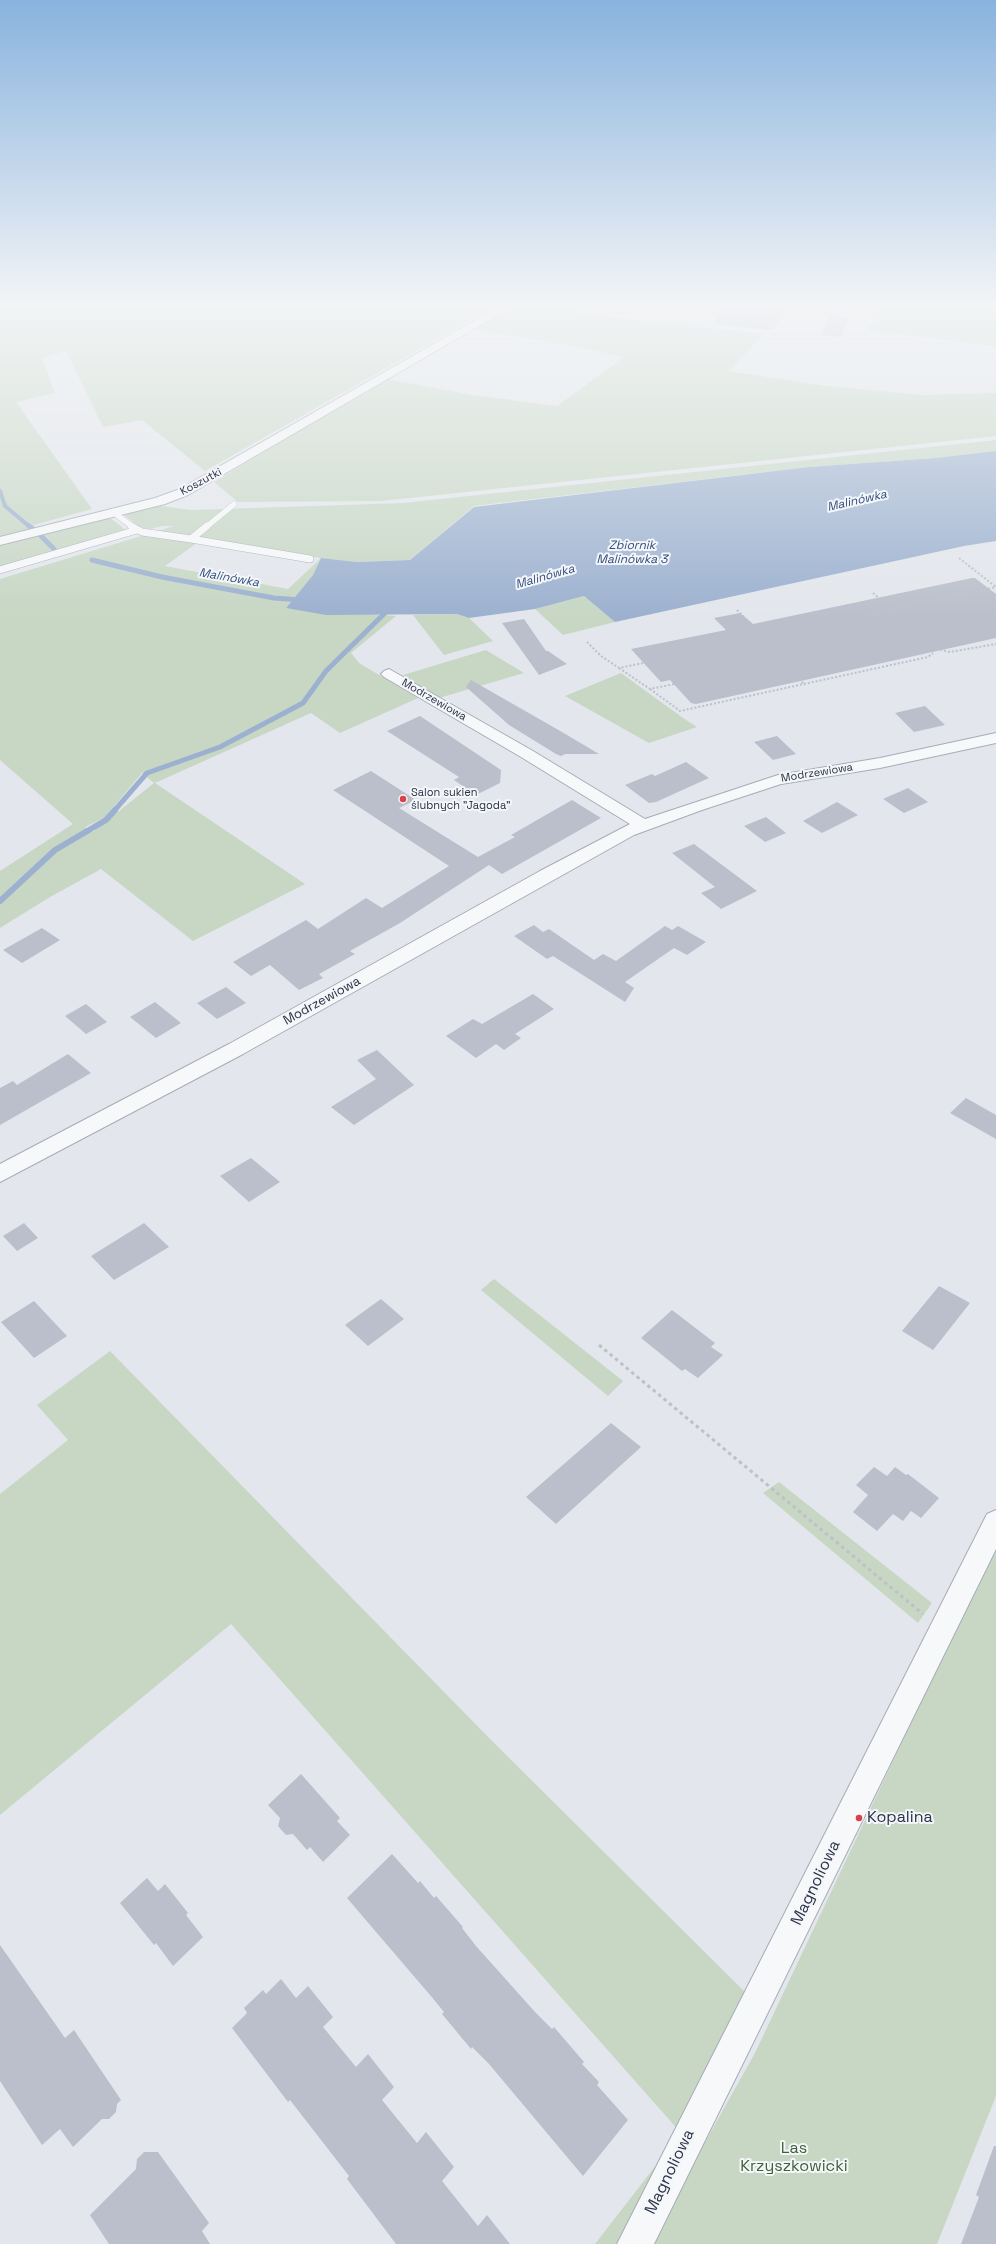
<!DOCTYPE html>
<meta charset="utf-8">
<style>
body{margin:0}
canvas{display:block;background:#e3e6ec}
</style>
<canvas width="996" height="2244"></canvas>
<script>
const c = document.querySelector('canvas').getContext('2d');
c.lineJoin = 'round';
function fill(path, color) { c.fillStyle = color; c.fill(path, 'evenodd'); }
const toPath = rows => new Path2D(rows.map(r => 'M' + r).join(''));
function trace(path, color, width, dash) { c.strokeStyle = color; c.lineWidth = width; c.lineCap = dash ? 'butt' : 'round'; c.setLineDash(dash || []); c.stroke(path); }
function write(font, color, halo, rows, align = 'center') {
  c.font = font + ' "Space Grotesk",sans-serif'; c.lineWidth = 4; c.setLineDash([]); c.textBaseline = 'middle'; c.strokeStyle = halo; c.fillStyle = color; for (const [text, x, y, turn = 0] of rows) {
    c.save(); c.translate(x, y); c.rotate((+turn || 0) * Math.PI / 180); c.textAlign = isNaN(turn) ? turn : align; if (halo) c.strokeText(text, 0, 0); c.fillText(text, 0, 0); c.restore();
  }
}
const green = toPath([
 [0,305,497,305,205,471,142,420,103,427,66,351,42,358,55,393,16,402,92,509,37,524,22,532,0,537],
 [522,305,611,317,764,334,729,371,825,386,923,395,996,393,996,436,381,501,238,502,214,482,386,379,472,395,557,406,624,357,569,345,477,330,475,327],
 [889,305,996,305,996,346,866,330],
 [996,440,996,451,936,458,809,467,474,506,410,560,357,562,321,558,313,575,286,608,396,616,351,653,359,663,418,698,340,733,311,713,155,783,305,884,193,941,101,869,50,897,0,928,0,871,73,824,0,760,0,579,174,526,163,526,149,529,140,527,125,516,125,512,154,505,191,510,403,503],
 [204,538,320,558,320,559,288,589,165,566],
 [142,773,154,783,93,832,85,827,104,818],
 [105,517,113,520,127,531,0,567,0,543],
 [584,596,615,622,563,635,535,609],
 [457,614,469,618,493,641,444,655,413,615],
 [486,650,524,673,439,698,403,675],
 [621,673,683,718,697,727,649,743,565,696],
 [494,1279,623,1381,608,1396,481,1290],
 [110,1351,493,1742,748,1995,681,2133,616,2244,595,2244,681,2133,231,1624,0,1815,0,1494,68,1440,37,1405],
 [779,1482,932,1603,918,1623,763,1493],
 [996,1543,996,2096,937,2244,648,2244,755,2053]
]);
const water = toPath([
 [996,451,996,541,964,546,615,622,584,596,535,609,469,618,457,614,326,615,286,608,313,575,321,558,357,562,410,560,474,507,809,467,936,458]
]);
const streamFar2 = toPath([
 [0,491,5,506,30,527]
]);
const streamFar1 = toPath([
 [29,526,33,529],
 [41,536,54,549],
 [92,560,162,577,274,598,301,600],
 [114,811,147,773,220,747,303,703,326,671,389,609]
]);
const stream = toPath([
 [0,901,55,850,106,820,115,810]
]);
const building = toPath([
 [724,305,758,305,785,308,774,329,767,330,714,324],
 [830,315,849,317,841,337,821,335],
 [972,578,975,578,996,594,996,638,696,704,691,703,670,680,661,682,631,649,726,630,714,618,740,613,753,624],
 [524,619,546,651,548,651,567,664,539,675,502,623],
 [471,680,562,732,599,754,565,754,561,756,556,754,509,725,466,687],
 [925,706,945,725,914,732,895,713],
 [420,716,501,770,500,783,476,795,454,780,459,777,387,731],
 [777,736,796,754,773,760,754,742],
 [686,762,709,778,656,802,649,803,625,785,652,774,655,776],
 [371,771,416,800,399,808,478,857,515,837,511,835,572,800,601,818,502,874,489,865,400,923,350,951,355,954,319,974,323,978,299,990,270,965,251,976,233,962,306,920,318,929,366,898,382,908,449,866,333,790],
 [908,788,928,802,904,813,883,799],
 [837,802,858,815,822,833,803,821],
 [766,817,786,833,765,842,744,826],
 [694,844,757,891,721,909,701,893,715,887,672,853],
 [534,925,543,932,549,929,594,960,603,954,616,961,665,926,672,930,678,926,706,942,687,955,674,948,625,982,634,988,625,1002,553,956,547,959,514,936],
 [42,928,60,940,22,963,3,950],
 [226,987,246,1003,217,1019,197,1003],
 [533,994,554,1009,515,1034,521,1038,504,1050,496,1044,476,1058,446,1036,473,1019,482,1024],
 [155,1002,181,1023,156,1038,130,1017],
 [86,1004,107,1022,86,1034,65,1016],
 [377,1050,414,1085,354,1125,331,1107,376,1079,357,1060],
 [68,1054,91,1073,0,1125,0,1088,13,1081,17,1085],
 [966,1098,996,1115,996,1139,950,1113],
 [251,1158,280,1182,249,1202,220,1176],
 [24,1223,38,1238,17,1251,3,1236],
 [144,1223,169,1247,114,1280,91,1256],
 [939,1286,970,1303,933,1350,902,1331],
 [381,1299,404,1319,368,1346,345,1325],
 [34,1301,67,1336,34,1358,1,1322],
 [672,1310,715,1343,711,1347,723,1355,698,1378,685,1369,682,1371,641,1338],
 [611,1423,641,1447,556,1524,526,1497],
 [874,1467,887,1476,895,1467,906,1475,908,1474,939,1498,921,1518,911,1511,903,1521,893,1514,877,1531,853,1512,868,1495,856,1485],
 [301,1774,340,1818,337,1821,350,1835,323,1862,310,1847,307,1850,293,1834,286,1835,278,1826,280,1818,268,1805],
 [392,1854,418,1883,420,1881,434,1898,436,1896,463,1927,462,1928,476,1946,535,2012,552,2029,554,2027,584,2062,582,2064,599,2082,597,2085,628,2120,583,2176,489,2064,472,2047,471,2049,442,2014,444,2012,430,1995,347,1898],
 [147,1878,158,1891,165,1884,188,1913,186,1915,203,1937,173,1966,156,1943,154,1945,120,1903],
 [0,1945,65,2038,74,2030,121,2100,117,2104,116,2112,109,2119,102,2119,73,2147,60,2129,42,2145,0,2081],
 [281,1979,296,1998,308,1986,333,2017,323,2027,356,2067,368,2054,394,2087,382,2100,417,2143,426,2132,454,2167,442,2181,478,2226,487,2215,510,2244,396,2244,347,2179,349,2176,290,2100,288,2102,232,2028,247,2013,244,2008,263,1990,266,1994],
 [994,2146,996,2146,996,2244,961,2244,979,2197,976,2195],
 [144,2152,158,2152,209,2223,202,2231,210,2244,109,2244,90,2215,136,2169,137,2159]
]);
const pathFar1 = toPath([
 [959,558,996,587],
 [873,593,938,649,950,652,996,644],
 [737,610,765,638,996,587],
 [763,638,786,661,996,615],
 [587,642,601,656,619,668,763,638],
 [782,662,805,685],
 [619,668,650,689,786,661],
 [650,689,680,711,928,657,933,653]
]);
const path = toPath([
 [599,1345,923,1614]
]);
const serviceFar1 = toPath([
 [113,512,133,527],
 [206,527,234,504]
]);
const service = toPath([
 [131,526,142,532,191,539],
 [207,526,191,539,310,559],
 [0,570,137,530]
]);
const minor = toPath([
 [502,305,515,305,188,495,165,504,0,545,0,537,155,498,180,489,502,305],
 [389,669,533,751,645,819,778,775,880,758,996,733,996,743,880,768,781,784,702,810,634,835,243,1054,0,1182,0,1164,229,1044,540,871,630,824,521,757,384,677,381,674,384,671,389,669],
 [996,1510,996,1549,654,2244,617,2244,987,1514,996,1510]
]);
const markers = [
 [403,799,4,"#d9414d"],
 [859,1818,4,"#d9414d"]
];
const farStreetnames = [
 ["Koszutki",201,482,-28],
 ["Modrzewiowa",434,700,30],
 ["Modrzewiowa",817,773,-9]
];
const farPoinames = [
 ["Salon sukien",411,793],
 ["ślubnych \"Jagoda\"",411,806]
];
const farWaternames = [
 ["Malinówka",857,501,-13],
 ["Zbiornik",632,546],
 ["Malinówka 3",632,560],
 ["Malinówka",545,577,-16],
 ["Malinówka",229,578,10]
];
const streetNames = [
 ["Modrzewiowa",322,1001,-29]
];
const nearPoinames = [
 ["Kopalina",867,1818]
];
const nearStreetnames = [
 ["Magnoliowa",816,1883,-64],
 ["Magnoliowa",670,2172,-64]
];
const nearParknames = [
 ["Las",794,2149],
 ["Krzyszkowicki",794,2167]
];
fill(green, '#c7d7c4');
fill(water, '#9cb1cf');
trace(streamFar2, '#9cb1cf', 4);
trace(streamFar1, '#9cb1cf', 5);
trace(stream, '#9cb1cf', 6);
fill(building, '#babfcb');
trace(serviceFar1, '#a7acb7', 6);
trace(service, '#a7acb7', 8);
trace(minor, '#a7acb7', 2);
trace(pathFar1, '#bdc1c8', 2, [2, 2]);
trace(path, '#bdc1c8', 3, [3.5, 3.5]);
trace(serviceFar1, '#f7f8fa', 5.5);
trace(service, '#f7f8fa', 7);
fill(minor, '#f7f8fa');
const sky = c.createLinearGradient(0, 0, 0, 619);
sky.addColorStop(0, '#89b3de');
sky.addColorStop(0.49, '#f2f4f6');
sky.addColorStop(1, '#f2f4f600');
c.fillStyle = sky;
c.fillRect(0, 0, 996, 619);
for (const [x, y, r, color] of markers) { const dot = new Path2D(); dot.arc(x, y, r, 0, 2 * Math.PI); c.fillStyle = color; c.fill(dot); trace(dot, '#f4f6f9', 1.5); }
write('11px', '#293246', '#f4f6f9', farStreetnames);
write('11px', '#293246', '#f4f6f9', farPoinames, 'left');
write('italic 12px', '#304d7e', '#f4f6f9', farWaternames);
write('13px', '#293246', '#f4f6f9', streetNames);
write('16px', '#293246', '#f4f6f9', nearPoinames, 'left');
write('16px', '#293246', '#f4f6f9', nearStreetnames);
write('16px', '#3b6336', '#f4f6f9', nearParknames);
</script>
